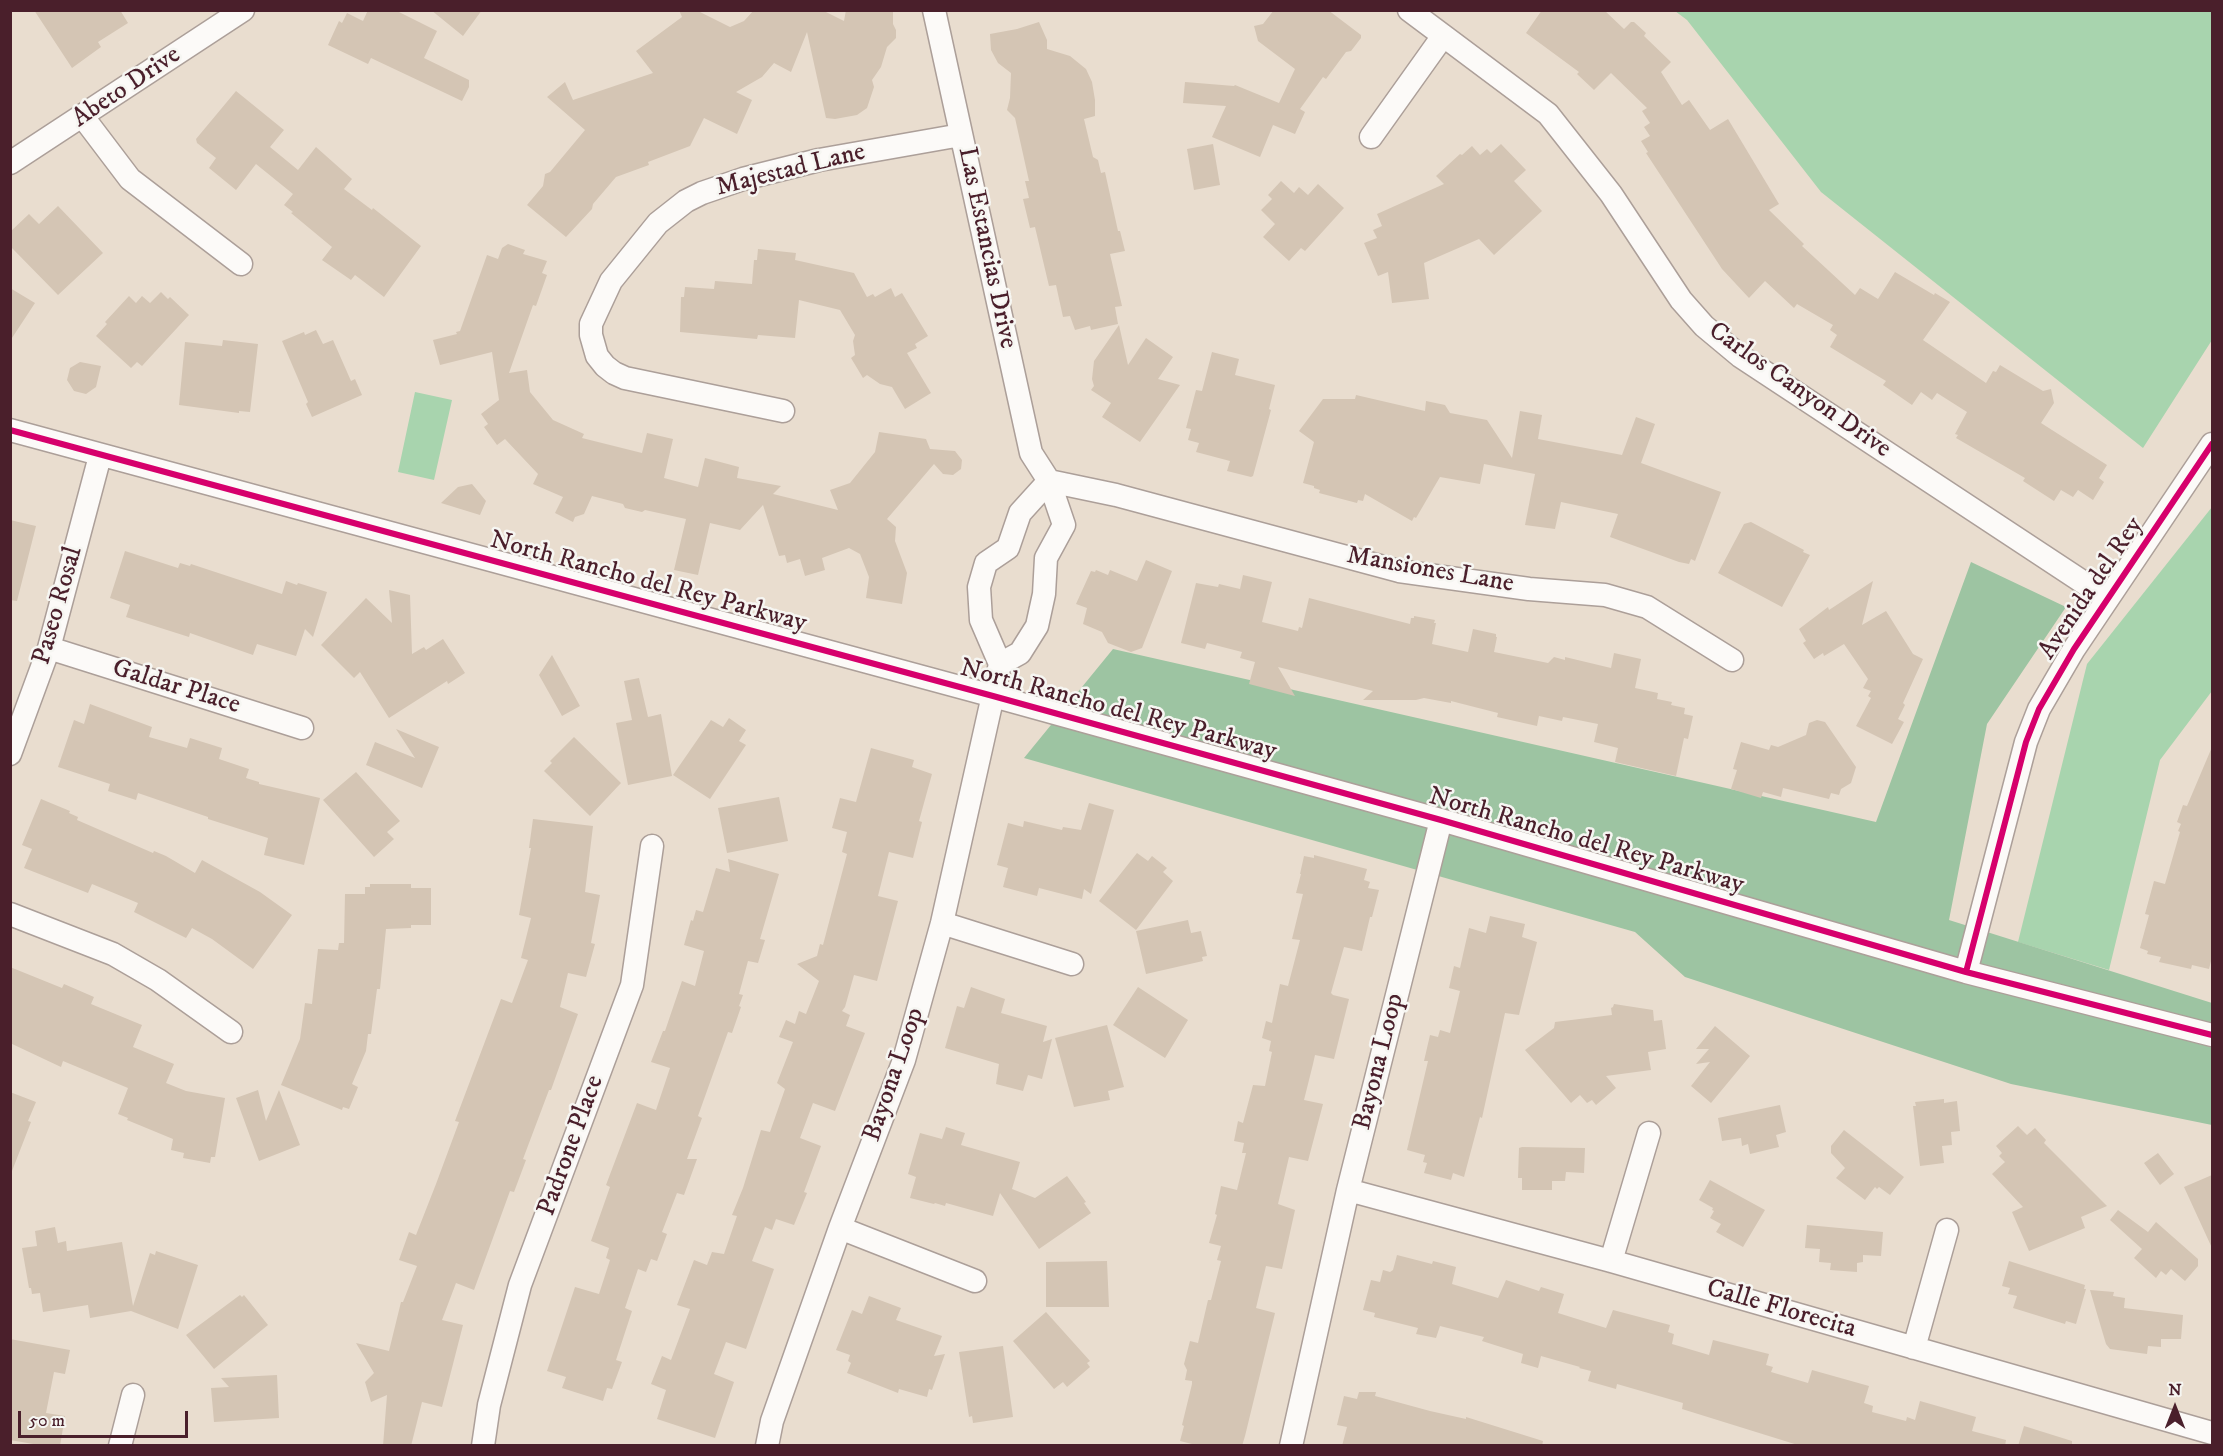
<!DOCTYPE html>
<style>
body{margin:0}
#map{position:relative;width:2223px;height:1456px;overflow:hidden;background:#e9ddcf;font-family:"IM FELL DW Pica",serif}
canvas{display:block}
.frame{position:absolute;inset:0;border:12px solid #4a1f2b;pointer-events:none}
.north{position:absolute;left:2145px;top:1378px;width:60px;height:60px;-webkit-text-stroke:4px #f6f6f2;paint-order:stroke;rotate:0deg;font-size:16px;font-weight:700;line-height:24px;text-align:center;color:#4a1f2b}
.north::after{content:'';display:block;margin:auto;width:21px;height:27px;background:#4a1f2b;clip-path:polygon(50% 0,100% 100%,50% 72%,0 100%)}
.scale{position:absolute;left:18px;top:1411px;width:170px;height:27px;box-sizing:border-box;border:3px solid #4a1f2b;border-top:0;padding-left:8px;font-size:18px;line-height:21px;white-space:nowrap;color:#4a1f2b;-webkit-text-stroke:4px #f6f6f2;paint-order:stroke}
</style>
<div id="map">
<canvas width="2223" height="1456"></canvas>
<div class="frame"></div>
<div class="north">N</div>
<div class="scale">50 m</div>
</div>
<script>
const c = document.querySelector('canvas').getContext('2d');
c.lineJoin = 'round';
function fill(path, color) { c.fillStyle = color; c.fill(path, 'evenodd'); }
const toPath = rows => new Path2D(rows.map(r => 'M' + r).join(''));
function trace(path, color, width, dash) { c.strokeStyle = color; c.lineWidth = width; c.lineCap = dash ? 'butt' : 'round'; c.setLineDash(dash || []); c.stroke(path); }
function write(font, color, halo, rows, align = 'center') {
  c.font = font + ' "IM FELL DW Pica",serif'; c.lineWidth = 5; c.setLineDash([]); c.textBaseline = 'middle'; c.strokeStyle = halo; c.fillStyle = color; for (const [text, x, y, turn = 0] of rows) {
    c.save(); c.translate(x, y); c.rotate((+turn || 0) * Math.PI / 180); c.textAlign = isNaN(turn) ? turn : align; if (halo) c.strokeText(text, 0, 0); c.fillText(text, 0, 0); c.restore();
  }
}
const green = toPath([
 [1675,11,2212,11,2212,340,2143,448,1821,192,1687,20],
 [415,392,452,400,434,480,398,472],
 [2212,507,2212,691,2160,760,2109,970,2018,942,2087,664]
]);
const forest = toPath([
 [1971,562,2066,607,1987,724,1949,920,2212,1003,2212,1125,2011,1084,1685,977,1635,932,1024,758,1113,649,1876,822]
]);
const building = toPath([
 [34,10,120,10,128,23,98,42,101,47,72,68],
 [368,10,395,10,437,31,424,58,469,80,469,87,462,101,371,58,368,64,328,45,339,21,342,23,347,13,363,21],
 [431,10,482,10,463,36],
 [679,10,696,10,730,27,744,21,754,10,822,10,844,21,846,10,893,10,893,24,896,30,896,38,887,47,881,67,872,80,874,87,867,108,857,115,835,119,826,118,807,32,791,72,774,63,762,77,736,92,752,100,737,134,704,118,690,146,648,162,649,165,616,177,593,204,592,209,566,237,527,205,543,186,545,174,550,172,585,130,547,97,565,82,573,100,653,73,636,51,682,17],
 [1274,10,1328,10,1361,35,1361,38,1351,51,1346,52,1326,79,1323,77,1300,109,1305,112,1295,134,1273,125,1260,157,1212,137,1226,106,1183,103,1185,82,1234,86,1235,85,1279,103,1295,69,1258,41,1254,26,1263,24],
 [1542,10,1604,10,1624,29,1631,22,1634,22,1646,33,1644,36,1671,62,1661,72,1682,105,1689,100,1710,130,1728,119,1779,204,1769,210,1804,244,1802,246,1855,295,1860,288,1878,299,1895,272,1934,295,1935,293,1950,302,1923,340,1986,383,1993,371,1996,372,2000,365,2043,391,2051,389,2054,403,2041,423,2107,465,2099,478,2104,482,2093,500,2078,490,2073,497,2061,490,2054,501,2023,481,2025,478,1956,438,1958,435,1955,434,1967,412,1937,393,1932,400,1921,392,1912,405,1883,385,1886,381,1830,347,1837,335,1830,330,1833,325,1797,304,1794,308,1765,281,1749,298,1722,269,1646,153,1648,152,1641,141,1650,136,1644,127,1650,123,1642,111,1647,108,1611,73,1594,90,1577,74,1579,72,1526,33],
 [1039,22,1047,40,1047,49,1070,56,1086,69,1092,82,1095,100,1095,116,1084,119,1093,157,1098,160,1101,173,1105,172,1118,231,1120,231,1125,251,1110,254,1122,306,1115,307,1118,324,1091,330,1090,326,1075,330,1070,316,1063,317,1056,285,1049,286,1035,227,1030,228,1023,199,1029,198,1025,181,1029,181,1015,118,1007,110,1010,98,1011,73,998,63,991,50,990,34,1017,29],
 [236,91,284,130,270,147,298,170,316,147,352,179,344,189,372,210,373,208,421,246,384,297,355,275,351,280,322,260,332,247,291,213,293,212,284,205,293,194,256,164,236,190,209,168,216,158,197,143,196,139],
 [1213,144,1220,185,1194,190,1187,149],
 [1501,144,1526,170,1514,181,1542,211,1494,255,1479,239,1424,263,1429,299,1392,303,1388,272,1378,276,1364,243,1377,238,1373,230,1382,226,1377,214,1444,184,1436,176,1460,154,1462,155,1472,146,1480,155,1487,149,1491,153],
 [1281,181,1294,193,1299,187,1308,195,1318,184,1344,208,1305,251,1301,248,1289,261,1263,237,1275,224,1261,210,1272,199,1268,195],
 [58,206,103,253,58,295,10,246,10,232,29,214,39,224],
 [508,244,525,250,523,254,547,261,542,273,547,275,536,306,533,305,509,373,527,370,530,392,553,420,584,434,582,438,642,453,647,433,673,439,664,478,698,487,705,458,739,467,737,478,781,486,773,494,838,510,830,490,850,483,875,452,879,432,926,439,930,449,955,451,962,460,961,469,953,475,943,474,934,464,887,519,896,527,895,541,907,573,902,604,866,598,869,577,860,554,849,548,822,558,825,570,805,576,800,559,787,563,785,555,779,556,763,505,740,530,710,523,698,575,674,570,686,519,645,510,642,512,625,508,623,504,592,496,584,514,575,517,573,522,555,513,563,497,533,484,538,474,505,439,497,445,484,427,488,424,481,414,499,400,492,352,440,365,433,340,457,334,456,332,460,331,487,255,498,259,502,248],
 [758,249,796,253,795,260,854,273,867,297,873,294,875,297,891,288,895,297,902,293,928,336,915,344,917,348,907,353,931,393,905,409,892,387,880,384,867,375,863,378,851,358,855,355,853,341,855,335,840,310,799,300,795,338,758,335,757,339,680,332,681,297,684,297,685,287,714,289,715,281,752,284,754,260,757,260],
 [10,288,35,303,10,341],
 [161,292,168,299,170,297,189,315,142,366,137,362,131,368,96,336,107,324,105,322,129,296,136,303,142,296,150,303],
 [1119,325,1128,365,1146,338,1173,357,1158,379,1180,385,1140,442,1102,417,1111,403,1091,390,1094,386,1092,379,1094,361],
 [316,330,323,344,333,340,351,381,355,379,362,395,312,417,306,404,308,402,282,341,304,332,305,335],
 [223,340,258,344,250,412,239,411,239,413,179,405,185,342,222,346],
 [1212,352,1239,359,1235,375,1275,385,1269,409,1271,410,1253,476,1251,477,1227,471,1230,461,1196,452,1199,443,1188,440,1191,429,1186,428,1196,390,1202,391],
 [80,362,101,366,96,387,86,394,74,391,67,380,70,368],
 [1356,395,1425,411,1426,401,1445,405,1450,413,1487,420,1512,458,1520,411,1542,415,1538,439,1622,455,1636,417,1655,424,1641,463,1721,492,1695,561,1691,559,1689,564,1679,562,1610,537,1618,514,1561,502,1555,529,1525,525,1535,474,1484,464,1480,484,1440,477,1416,518,1414,517,1412,521,1365,494,1363,501,1358,500,1357,503,1319,493,1320,490,1314,488,1314,486,1303,483,1314,442,1299,431,1323,399,1355,399],
 [472,484,486,501,480,515,441,503,458,487],
 [10,520,36,526,17,601,10,600],
 [1751,522,1804,550,1803,552,1810,555,1782,607,1718,573,1744,524],
 [125,551,178,568,180,563,190,566,191,564,282,594,286,581,297,585,298,583,327,592,313,637,305,629,296,656,257,644,253,655,190,633,189,637,126,617,130,605,110,598],
 [1146,560,1172,571,1142,648,1131,652,1108,643,1102,632,1083,624,1087,608,1076,604,1091,571,1095,572,1096,570,1108,575,1110,570,1137,581],
 [1243,575,1272,582,1262,622,1298,631,1299,627,1302,628,1309,598,1410,624,1411,618,1414,618,1414,616,1435,620,1434,623,1436,623,1432,644,1468,652,1473,629,1496,634,1496,637,1497,637,1494,652,1548,663,1554,657,1565,660,1565,657,1611,668,1614,653,1641,659,1635,688,1658,693,1657,699,1672,702,1671,705,1685,708,1684,714,1693,716,1688,739,1684,738,1676,776,1615,762,1618,748,1594,742,1598,724,1563,717,1562,721,1539,716,1537,726,1497,717,1498,713,1451,701,1451,703,1424,698,1416,700,1363,700,1373,691,1278,667,1295,696,1249,684,1255,662,1240,658,1242,652,1207,643,1205,649,1181,643,1196,583,1218,587,1219,584,1240,589],
 [1873,581,1862,625,1886,611,1913,654,1923,659,1903,703,1905,705,1898,719,1904,722,1892,744,1856,726,1871,698,1868,696,1871,691,1863,688,1868,679,1844,644,1824,656,1823,653,1814,659,1803,643,1806,641,1799,629,1828,607,1829,610],
 [389,590,410,595,412,654,424,647,426,650,443,639,465,673,448,684,447,681,389,718,360,672,354,678,321,645,366,598,392,623],
 [552,655,580,706,562,716,539,675],
 [639,678,648,717,661,714,672,776,628,785,616,723,632,720,624,681],
 [90,704,152,727,149,737,187,748,190,738,222,748,219,759,249,769,246,778,259,782,259,784,320,798,304,865,264,855,268,838,208,819,208,817,138,793,136,800,108,791,110,784,58,767,74,720,84,724],
 [729,718,746,730,739,741,746,745,710,799,673,775,711,720,723,727],
 [1817,720,1825,722,1856,767,1851,783,1841,789,1839,795,1831,793,1829,799,1783,788,1781,797,1763,792,1761,798,1731,789,1737,770,1733,769,1741,742,1769,750,1771,745,1778,747,1806,735,1809,723],
 [396,729,439,747,422,788,366,765,375,742,415,758],
 [574,737,621,783,590,816,544,771,552,763,550,761],
 [2212,747,2212,957,2209,969,2192,965,2191,969,2159,962,2161,957,2147,954,2148,951,2140,948,2149,915,2145,914,2154,881,2165,884,2180,832,2178,831,2181,824,2177,822,2183,805,2187,806],
 [871,748,914,760,912,767,932,774,919,821,922,822,913,858,889,852,878,896,898,901,877,981,854,975,845,1007,842,1011,850,1015,846,1026,865,1033,835,1111,813,1103,800,1138,821,1146,804,1192,807,1193,794,1225,776,1219,772,1230,765,1227,752,1261,774,1269,746,1349,726,1342,714,1374,734,1382,715,1438,657,1419,666,1390,651,1384,662,1356,671,1360,690,1309,677,1305,694,1260,707,1265,712,1252,724,1254,737,1216,732,1215,743,1188,761,1130,770,1132,785,1089,777,1083,793,1042,779,1037,786,1020,795,1024,799,1011,806,1014,819,981,797,964,817,956,820,944,823,945,847,854,842,852,847,832,832,828,840,798,856,802],
 [356,772,400,821,387,832,394,839,374,857,323,800],
 [779,797,788,841,727,853,718,808],
 [41,799,70,811,69,813,78,817,77,820,153,853,154,851,166,856,195,873,202,860,260,892,292,915,253,969,212,939,192,928,186,938,134,912,138,903,92,884,88,893,24,868,32,849,22,845],
 [1089,803,1114,810,1091,894,1084,889,1082,899,1039,888,1037,896,1003,887,1008,868,997,865,1008,823,1023,827,1024,821,1062,830,1063,827,1081,830],
 [533,819,593,826,585,892,600,895,591,943,595,944,586,977,568,973,560,1007,578,1014,551,1090,549,1090,523,1159,526,1160,514,1192,510,1191,474,1290,456,1283,442,1320,463,1325,442,1407,422,1402,411,1446,383,1446,387,1395,371,1402,365,1382,374,1373,356,1343,389,1351,401,1302,403,1302,417,1266,399,1260,409,1232,416,1235,436,1184,459,1122,455,1121,501,999,512,1003,528,960,521,958,531,918,519,915,531,848,529,848],
 [1137,853,1148,861,1152,856,1167,868,1163,872,1173,881,1136,930,1099,901],
 [1314,855,1367,869,1364,880,1370,882,1368,888,1379,890,1372,917,1370,917,1362,951,1344,947,1331,993,1333,995,1349,999,1334,1059,1315,1055,1313,1064,1304,1100,1323,1104,1308,1161,1289,1157,1278,1204,1295,1210,1282,1269,1266,1266,1256,1308,1275,1313,1245,1436,1242,1446,1200,1446,1180,1441,1184,1426,1182,1425,1192,1384,1192,1381,1185,1380,1187,1370,1184,1364,1190,1341,1198,1343,1208,1300,1211,1300,1221,1261,1217,1260,1221,1246,1209,1243,1217,1215,1215,1214,1221,1186,1237,1190,1246,1153,1242,1153,1244,1143,1234,1141,1238,1121,1243,1123,1253,1085,1265,1086,1272,1052,1269,1051,1271,1041,1262,1038,1266,1021,1272,1023,1280,984,1288,986,1300,940,1292,939,1303,894,1296,893,1301,874,1300,874,1304,856,1314,858],
 [728,859,779,874,760,939,765,940,758,963,748,961,739,994,743,995,739,1006,741,1007,732,1033,728,1032,698,1116,702,1118,687,1159,697,1159,684,1195,677,1193,662,1232,667,1234,657,1261,651,1259,646,1272,638,1269,625,1308,632,1311,616,1360,622,1362,612,1389,607,1388,603,1401,562,1388,566,1377,547,1371,575,1287,599,1294,610,1260,606,1258,609,1248,591,1241,610,1187,606,1185,637,1103,656,1110,670,1068,651,1062,663,1031,665,1031,682,981,695,986,704,951,684,945,691,920,693,921,696,910,703,912,716,868,730,872],
 [370,884,411,884,411,888,431,888,431,925,411,925,411,928,386,929,380,989,377,989,371,1034,368,1034,366,1051,352,1084,358,1087,356,1092,349,1109,343,1107,342,1110,281,1085,300,1039,305,1003,312,1004,318,949,338,950,339,943,344,943,345,894,365,894,365,887,370,887],
 [1490,916,1525,924,1522,937,1537,942,1519,1015,1505,1013,1482,1118,1480,1117,1464,1177,1453,1173,1451,1180,1424,1173,1427,1163,1423,1162,1425,1155,1407,1150,1428,1061,1424,1061,1430,1035,1438,1037,1440,1030,1450,1033,1460,991,1449,988,1454,966,1460,968,1469,928,1486,933],
 [1188,920,1191,933,1201,931,1207,956,1202,957,1203,961,1146,974,1136,931],
 [10,967,62,988,64,984,94,997,91,1004,142,1025,133,1047,174,1064,166,1083,186,1091,225,1098,215,1157,211,1157,210,1163,183,1158,184,1153,171,1150,173,1139,127,1120,128,1118,118,1114,128,1088,63,1061,61,1067,10,1043],
 [971,987,1005,999,1001,1013,1047,1026,1043,1042,1052,1039,1042,1079,1028,1075,1023,1091,996,1084,999,1064,945,1048,957,1006,964,1008],
 [1138,987,1188,1020,1165,1058,1113,1025],
 [1614,1004,1653,1010,1654,1021,1662,1020,1666,1049,1648,1052,1651,1070,1606,1076,1616,1088,1596,1105,1592,1100,1587,1103,1580,1095,1571,1103,1525,1050,1554,1028,1555,1022,1612,1015,1611,1008,1613,1007],
 [1107,1025,1124,1087,1108,1091,1110,1100,1074,1107,1055,1038],
 [1715,1026,1750,1056,1711,1103,1691,1086,1710,1062,1696,1064,1709,1049,1696,1049],
 [258,1090,266,1121,279,1090,300,1145,259,1161,236,1098],
 [10,1092,36,1102,28,1121,31,1122,12,1171],
 [1944,1099,1944,1103,1957,1101,1960,1131,1951,1132,1952,1145,1942,1146,1944,1163,1920,1166,1913,1106,1916,1106,1915,1102],
 [1780,1105,1786,1132,1776,1135,1779,1147,1750,1154,1748,1144,1742,1146,1741,1138,1722,1141,1718,1118],
 [2018,1126,2027,1135,2035,1128,2046,1140,2044,1143,2107,1206,2081,1217,2085,1228,2029,1251,2012,1212,2023,1207,1992,1174,2005,1162,1999,1156,2002,1153,1996,1146],
 [946,1127,965,1133,961,1145,1020,1162,1012,1189,1035,1198,1067,1176,1086,1202,1084,1203,1091,1213,1039,1249,1000,1193,993,1216,946,1203,945,1206,935,1203,934,1204,910,1198,916,1177,908,1174,920,1133,942,1139],
 [1844,1130,1904,1177,1890,1195,1879,1187,1877,1189,1875,1187,1865,1200,1836,1178,1845,1168,1831,1153,1831,1146],
 [1522,1147,1585,1148,1584,1173,1566,1172,1565,1181,1552,1181,1552,1190,1522,1190,1522,1178,1518,1178,1519,1148],
 [2158,1153,2174,1174,2160,1185,2144,1163],
 [2212,1175,2212,1248,2184,1187],
 [1710,1180,1765,1210,1743,1247,1716,1232,1721,1224,1710,1218,1714,1211,1712,1210,1713,1208,1699,1200],
 [2118,1210,2148,1232,2156,1222,2198,1259,2198,1266,2185,1281,2171,1269,2166,1275,2161,1271,2156,1278,2134,1258,2142,1249,2110,1220],
 [1807,1225,1883,1232,1881,1256,1863,1255,1863,1262,1857,1263,1857,1272,1830,1270,1831,1263,1819,1262,1820,1249,1805,1248],
 [55,1227,58,1243,66,1241,67,1251,122,1242,133,1306,150,1253,155,1255,156,1251,198,1265,178,1329,131,1311,90,1318,88,1305,43,1312,40,1293,32,1294,31,1288,29,1288,22,1248,37,1246,35,1231],
 [1397,1255,1432,1264,1433,1261,1456,1267,1452,1284,1498,1298,1506,1280,1539,1291,1541,1287,1564,1294,1558,1313,1606,1328,1613,1310,1670,1325,1668,1332,1674,1334,1672,1344,1709,1355,1713,1340,1769,1354,1766,1365,1773,1367,1771,1372,1808,1383,1812,1370,1869,1386,1864,1403,1873,1406,1872,1412,1906,1421,1907,1417,1915,1420,1920,1401,1976,1417,1972,1431,2006,1440,2005,1446,1801,1446,1682,1409,1683,1403,1617,1384,1616,1389,1588,1381,1591,1371,1579,1368,1580,1367,1541,1356,1538,1368,1521,1363,1523,1354,1482,1341,1484,1337,1440,1326,1436,1338,1416,1334,1418,1328,1374,1317,1375,1313,1363,1310,1371,1280,1380,1282,1383,1270,1390,1272,1393,1270],
 [1107,1261,1109,1307,1046,1307,1046,1262],
 [2009,1261,2085,1285,2084,1289,2086,1289,2076,1324,2066,1321,2065,1324,2013,1308,2017,1296,2008,1294,2010,1288,2002,1286],
 [2090,1290,2114,1292,2113,1296,2125,1298,2124,1308,2183,1315,2181,1339,2161,1339,2161,1347,2148,1346,2147,1354,2110,1349,2106,1344],
 [240,1295,242,1297,244,1295,268,1325,214,1369,186,1335],
 [869,1296,901,1308,896,1320,942,1336,934,1356,945,1354,932,1390,929,1389,927,1397,899,1389,898,1393,847,1373,851,1363,848,1361,850,1355,836,1350,852,1310,862,1314],
 [1046,1312,1090,1361,1087,1363,1090,1367,1067,1387,1063,1382,1054,1389,1013,1341],
 [10,1339,70,1350,65,1374,54,1372,46,1413,65,1416,60,1446,45,1446,10,1440],
 [1003,1346,1013,1417,973,1423,972,1416,969,1417,959,1352],
 [277,1375,279,1418,214,1422,211,1388,229,1387,221,1378],
 [1359,1392,1376,1392,1375,1396,1430,1411,1466,1419,1466,1417,1543,1441,1542,1446,1342,1446,1347,1427,1337,1425,1344,1396,1357,1399],
 [2024,1426,2072,1441,2072,1446,2018,1446]
]);
const minor = toPath([
 [934,10,1031,453,1049,481,1064,525,1046,558,1044,594,1037,626,1020,653,1000,664],
 [1409,10,1548,114,1611,194,1681,300,1704,326,1740,356,2107,598],
 [83,117,130,179,241,264],
 [1371,137,1443,36],
 [10,163,243,10],
 [783,411,625,378,614,373,605,366,597,356,591,335,591,324,611,281,658,223,686,201,702,193,743,179,819,160,961,135],
 [10,430,993,696,1441,820,1966,972,2212,1035],
 [1049,481,1116,495,1399,571,1529,589,1605,595,1647,607,1732,660],
 [49,648,302,728],
 [10,754,49,648,100,456],
 [10,914,113,954,158,980,231,1032],
 [942,923,1072,964],
 [1966,972,2026,742,2039,709,2074,649,2212,444],
 [1348,1190,1611,1261,2212,1433],
 [840,1228,975,1281],
 [1611,1261,1649,1133],
 [1914,1348,1947,1230],
 [120,1446,133,1395],
 [483,1446,489,1405,520,1285,632,985,652,846],
 [767,1446,772,1421,840,1228,904,1060,942,923,1000,664,981,620,979,587,986,563,1008,548,1020,513,1049,481],
 [1291,1446,1348,1190,1441,820]
]);
const cycleway = toPath([
 [10,430,993,696,1441,820,1966,972,2212,1035],
 [1966,972,2026,742,2039,709,2074,649,2212,444]
]);
const streetNames = [
 ["Abeto Drive",127,88,-34],
 ["Majestad Lane",791,171,-14],
 ["Las Estancias Drive",986,248,78],
 ["Carlos Canyon Drive",1799,391,35],
 ["Mansiones Lane",1430,571,10],
 ["North Rancho del Rey Parkway",648,583,15],
 ["Avenida del Rey",2092,589,-56],
 ["Paseo Rosal",59,606,-74],
 ["Galdar Place",176,688,17],
 ["North Rancho del Rey Parkway",1118,711,15],
 ["North Rancho del Rey Parkway",1586,842,16],
 ["Bayona Loop",1380,1062,-76],
 ["Bayona Loop",895,1075,-71],
 ["Padrone Place",572,1146,-70],
 ["Calle Florecita",1781,1310,16]
];
fill(green, '#a8d4ae');
fill(forest, '#9dc4a2');
fill(building, '#d4c5b4');
trace(minor, '#ac9f99', 25);
trace(minor, '#fcfaf8', 22);
trace(cycleway, '#d6006c', 6);
write('26px', '#4a1f2b', '#f6f6f2', streetNames);
</script>
